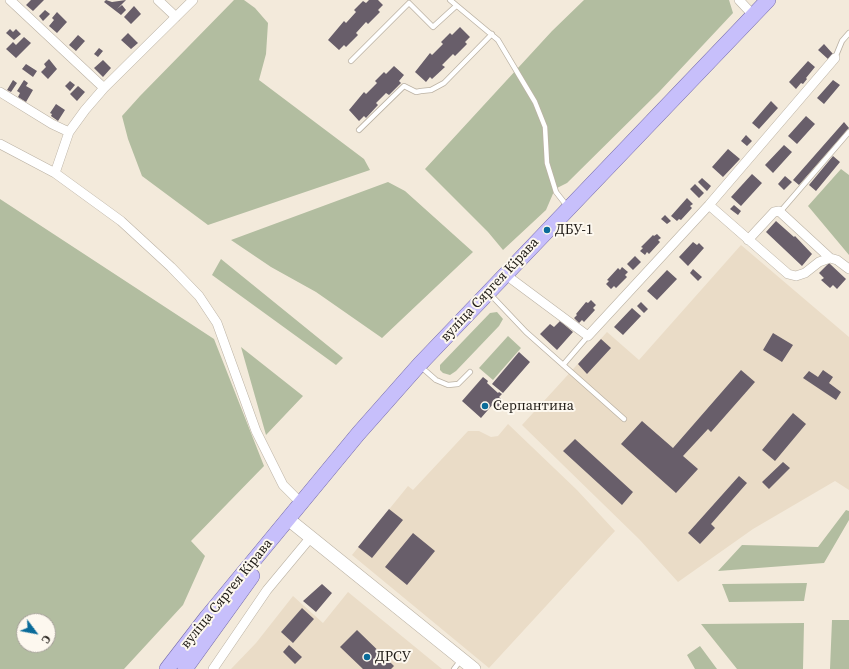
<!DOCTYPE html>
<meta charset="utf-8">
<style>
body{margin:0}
#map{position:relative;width:849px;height:669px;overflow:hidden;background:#f3eadb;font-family:"Source Serif 4",serif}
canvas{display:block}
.north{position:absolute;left:16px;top:613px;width:40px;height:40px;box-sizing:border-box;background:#fdf8ef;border:1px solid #a49f98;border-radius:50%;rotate:122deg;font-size:11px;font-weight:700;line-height:16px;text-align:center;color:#1e1a15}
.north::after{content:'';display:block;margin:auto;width:14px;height:18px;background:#0a6b99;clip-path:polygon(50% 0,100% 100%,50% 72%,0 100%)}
</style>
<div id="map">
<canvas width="849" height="669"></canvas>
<div class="north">С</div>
</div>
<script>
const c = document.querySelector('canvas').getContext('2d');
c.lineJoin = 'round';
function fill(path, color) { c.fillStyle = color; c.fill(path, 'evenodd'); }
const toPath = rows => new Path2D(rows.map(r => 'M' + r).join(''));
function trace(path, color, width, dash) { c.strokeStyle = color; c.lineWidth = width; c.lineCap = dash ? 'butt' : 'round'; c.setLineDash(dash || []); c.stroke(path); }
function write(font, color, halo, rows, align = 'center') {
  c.font = font + ' "Source Serif 4",serif'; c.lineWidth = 4; c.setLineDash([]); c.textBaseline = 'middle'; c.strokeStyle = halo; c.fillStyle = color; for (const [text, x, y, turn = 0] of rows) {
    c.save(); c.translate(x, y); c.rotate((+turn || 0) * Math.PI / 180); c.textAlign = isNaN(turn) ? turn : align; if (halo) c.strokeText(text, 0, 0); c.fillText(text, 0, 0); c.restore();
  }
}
const built = toPath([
 [741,245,849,337,849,490,835,481,753,529,678,582,639,539,522,425,607,332,639,360],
 [508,424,577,490,615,531,489,668,352,555,408,486,413,490,468,431,479,431,491,437,498,436],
 [348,592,442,669,231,669,256,643,293,596,323,623]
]);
const green = toPath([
 [234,0,244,0,255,8,268,23,266,54,259,80,364,159,370,170,208,225,142,176,128,139,122,116,140,96],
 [584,0,729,0,733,13,659,92,567,183,555,189,546,210,503,250,488,232,425,169,552,31],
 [841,169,849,175,849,255,808,206],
 [388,182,405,191,473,252,382,338,316,292,271,267,231,240],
 [0,199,214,339,264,466,191,541,205,556,183,605,124,669,0,669],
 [24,621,48,621,48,645,24,645],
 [221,259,343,358,336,365,212,275],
 [497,312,503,319,499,326,456,371,450,375,443,373,440,370,440,365,490,313],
 [508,336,521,348,493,380,479,368],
 [241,347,303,396,266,435],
 [846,510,849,511,849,520,824,563,718,571,742,545,818,547],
 [807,583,804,601,729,602,722,584],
 [832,620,849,620,849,669,830,669],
 [804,623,803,669,737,669,701,624],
 [700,646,717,669,695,669,687,655]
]);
const building = toPath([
 [31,0,44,0,33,11,26,5],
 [106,0,112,2,126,0,117,9,122,5,126,10,121,15,104,2],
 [369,0,378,0,383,5,378,10,380,12,368,24,366,22,356,33,358,35,346,47,344,45,339,50,328,40,344,21,346,23,356,12,354,10,363,1,366,3],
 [134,6,141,14,131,24,124,17],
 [45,10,50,14,43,21,39,16],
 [57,12,67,22,57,33,49,26,54,20,52,18],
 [460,27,470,37,465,42,467,44,455,56,453,54,442,65,445,67,432,79,430,77,426,82,415,72,430,53,432,55,443,44,441,42,450,33,452,35],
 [10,29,13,32,16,29,21,34,14,40,6,33],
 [128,33,138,43,131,49,121,40],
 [78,35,85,41,76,51,69,45],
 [24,37,31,43,16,58,6,49,13,42,16,45],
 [824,44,833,54,828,59,818,50],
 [99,48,103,51,98,57,94,54],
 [49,59,57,69,48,79,41,72,46,67,44,64],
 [103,60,111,68,103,77,94,68],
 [808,61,815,67,806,78,807,79,803,84,801,83,796,89,789,82],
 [26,64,37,71,33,77,22,69],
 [394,66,404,75,399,81,401,83,389,95,386,93,376,103,378,105,366,118,364,116,359,121,349,110,364,92,366,94,377,83,375,81,384,72,386,74],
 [13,80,17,83,11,92,7,90],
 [24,80,28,83,26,86,33,90,26,102,18,97,20,93,17,91],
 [833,80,840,85,824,104,817,98],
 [70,81,75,85,70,91,65,86],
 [78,86,85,92,77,101,70,94],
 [771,101,778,108,759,129,752,123],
 [56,104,65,110,58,121,51,116,52,114,50,113],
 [806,116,815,124,797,144,788,136],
 [844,122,849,128,799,185,793,180],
 [746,135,752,141,747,146,741,141],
 [784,145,792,152,773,173,765,165],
 [728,149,740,159,723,177,712,167],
 [833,156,840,162,816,191,809,185],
 [752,174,762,183,741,206,731,197],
 [785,176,792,182,784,190,778,184],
 [702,178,711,186,707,191,698,182],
 [695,184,704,193,699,198,690,189],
 [687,198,693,204,690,206,692,208,681,220,679,219,677,221,671,216],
 [734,205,741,211,738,215,730,209],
 [665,215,671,221,667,224,661,219],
 [776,221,794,237,795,236,812,254,802,266,766,232],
 [657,234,661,238,658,240,660,242,649,254,647,252,645,255,640,251,643,248,641,247,653,235,654,236],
 [693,242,697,245,699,243,704,248,688,266,679,257],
 [635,256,641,262,633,270,627,264],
 [829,263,846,279,837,289,833,285,830,288,821,280,824,278,819,273],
 [622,267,628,272,625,275,627,277,616,288,614,286,611,289,606,284,609,281,607,280,618,268,620,270],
 [693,269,702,277,698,281,690,273],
 [667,270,677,279,657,300,647,291],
 [591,300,596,305,593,308,595,310,584,322,582,320,579,323,574,318,577,315,576,314,586,302,588,303],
 [641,302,648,309,644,313,637,306],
 [632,308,641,316,623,335,614,327],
 [560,321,573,332,557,350,540,334,550,324,554,327],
 [773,333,793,345,782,362,763,350],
 [601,339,611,348,587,374,578,364],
 [519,352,530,362,503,393,492,384],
 [741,370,755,382,711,432,708,429,683,456,698,469,676,493,621,444,642,421,673,448],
 [823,370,833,377,829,383,841,392,836,400,803,378,809,371,818,377],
 [483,377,488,381,487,383,498,393,499,392,502,394,499,397,503,401,498,407,494,403,481,418,462,401],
 [793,413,806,424,775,461,762,450],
 [575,439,633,492,622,505,563,451],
 [783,462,790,468,769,489,762,482],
 [739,476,747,483,711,524,715,528,700,544,688,533],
 [389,509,403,520,372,558,358,547],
 [413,533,435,551,407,585,385,567],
 [322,584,332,593,316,612,303,601],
 [302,608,314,619,293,643,281,632],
 [357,630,394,666,391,669,363,669,340,647],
 [289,645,302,657,295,664,283,652]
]);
const lane = toPath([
 [450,0,498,40,535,102,545,127,547,163,556,192,567,206],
 [835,58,842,41,849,33],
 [351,61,409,3,433,27,456,6],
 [359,130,404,86,416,92,421,91,431,90,444,83,492,34],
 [780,212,849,132],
 [490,294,526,332,624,419],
 [563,365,588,336],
 [420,366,436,380,448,385,458,384,470,372],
 [454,669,460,661]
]);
const street = toPath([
 [10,0,104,88],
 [158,0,176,17],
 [739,0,753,15],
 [0,92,52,124,69,132],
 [0,144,55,173,121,221,171,267,199,296,217,323,256,431,283,485,301,503],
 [55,173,69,132,85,110,104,88,193,0],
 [709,205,788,274,796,276,805,273,819,262,830,258,837,260,849,269],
 [748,240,774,212,779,211,830,258],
 [506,275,588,336,709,205,835,58],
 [213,669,267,590,311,537]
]);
const secondary = toPath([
 [288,519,474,669]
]);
const primary = toPath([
 [167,669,207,617,358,434,419,365,768,0],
 [185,669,252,576]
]);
const markers = [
 [547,230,4,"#0a6b99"],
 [485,406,4,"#0a6b99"],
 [367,657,4,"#0a6b99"]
];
const poiNames = [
 ["ДБУ-1",555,230],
 ["Серпантина",493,406],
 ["ДРСУ",375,657]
];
const streetNames = [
 ["вуліца Сяргея Кірава",490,290,-47],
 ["вуліца Сяргея Кірава",227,594,-51]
];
fill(built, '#eadcc7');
fill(green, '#b2bda0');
fill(building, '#685e6a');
trace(lane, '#bbb2a4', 6);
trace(street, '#bbb2a4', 10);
trace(secondary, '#bbb2a4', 14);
trace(primary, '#7369a9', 16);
trace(lane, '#fff', 4.5);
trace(street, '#fff', 9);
trace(secondary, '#fff', 13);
trace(primary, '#c7bffb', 15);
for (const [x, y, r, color] of markers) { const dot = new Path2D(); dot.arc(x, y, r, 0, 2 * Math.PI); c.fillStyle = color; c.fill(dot); trace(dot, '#fdf8ef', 1.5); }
write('14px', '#1e1a15', '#fdf8ef', poiNames, 'left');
write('14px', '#1e1a15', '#fdf8ef', streetNames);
</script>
